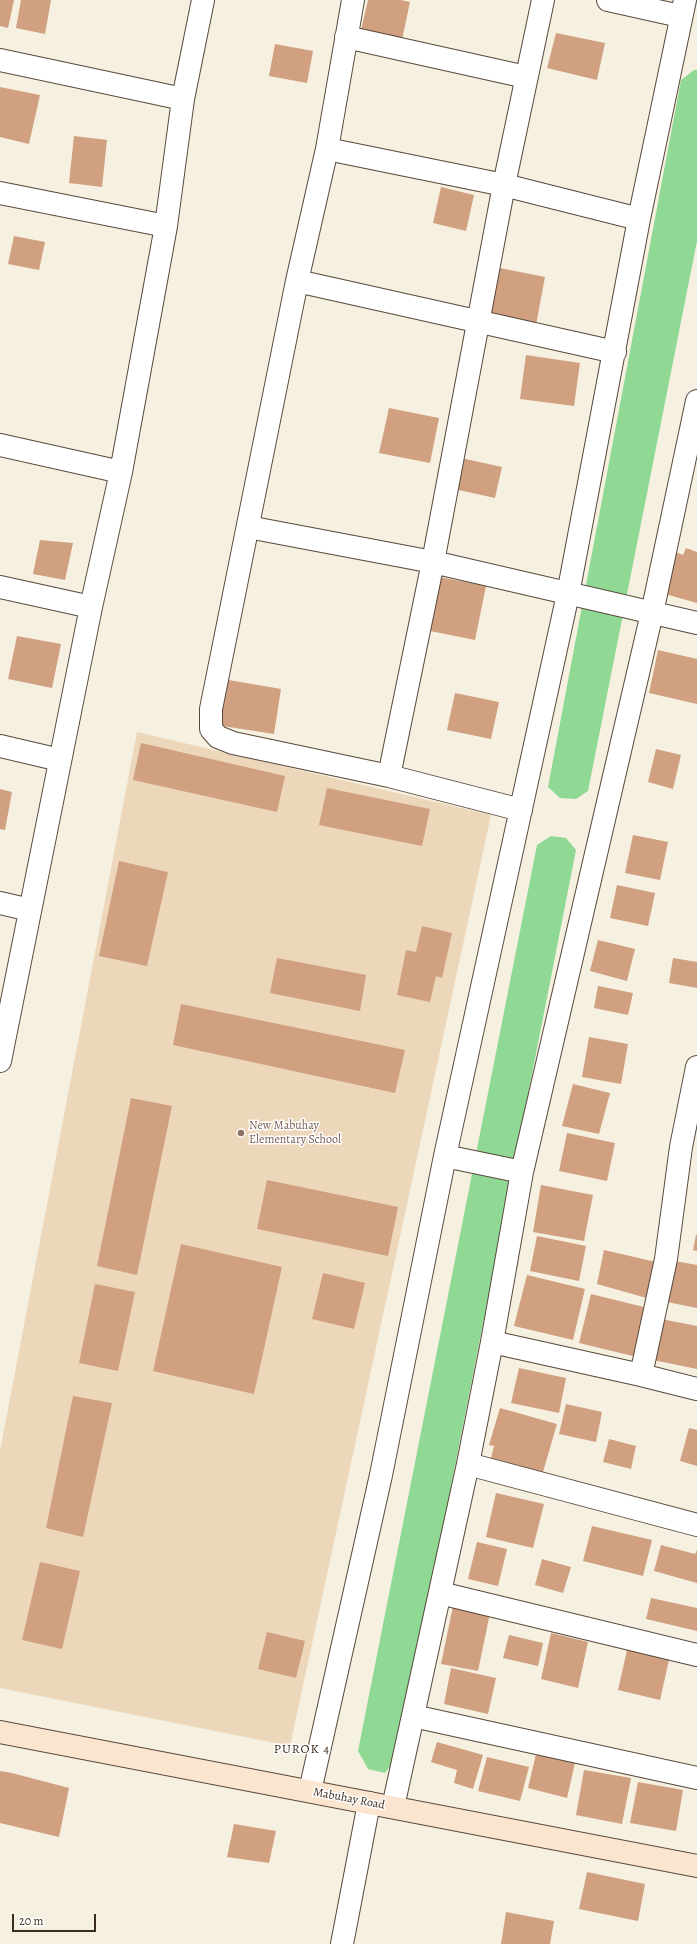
<!DOCTYPE html>
<style>
body{margin:0}
#map{position:relative;width:697px;height:1944px;overflow:hidden;background:#f6f0e1;font-family:Alegreya,serif}
canvas{display:block}
.scale{position:absolute;left:12px;top:1914px;width:84px;height:18px;box-sizing:border-box;border:2px solid #3b2a1e;border-top:0;padding-left:5px;font-size:12px;line-height:14px;white-space:nowrap;color:#3b2a1e;-webkit-text-stroke:3px #fff;paint-order:stroke}
</style>
<div id="map">
<canvas width="697" height="1944"></canvas>
<div class="scale">20 m</div>
</div>
<script>
const c = document.querySelector('canvas').getContext('2d');
c.lineJoin = 'round';
function fill(path, color) { c.fillStyle = color; c.fill(path, 'evenodd'); }
const toPath = rows => new Path2D(rows.map(r => 'M' + r).join(''));
function trace(path, color, width, dash) { c.strokeStyle = color; c.lineWidth = width; c.lineCap = dash ? 'butt' : 'round'; c.setLineDash(dash || []); c.stroke(path); }
function write(font, color, halo, rows, align = 'center') {
  c.font = font + ' Alegreya,serif'; c.lineWidth = 3; c.setLineDash([]); c.textBaseline = 'middle'; c.strokeStyle = halo; c.fillStyle = color; for (const [text, x, y, turn = 0] of rows) {
    c.save(); c.translate(x, y); c.rotate((+turn || 0) * Math.PI / 180); c.textAlign = isNaN(turn) ? turn : align; if (halo) c.strokeText(text, 0, 0); c.fillText(text, 0, 0); c.restore();
  }
}
const built = toPath([
 [137,732,491,815,290,1746,0,1688,0,1451]
]);
const green = toPath([
 [694,70,697,70,697,241,588,791,576,799,560,798,548,787,681,80],
 [551,836,566,838,576,850,398,1756,385,1773,368,1769,358,1751,537,845]
]);
const building = toPath([
 [0,0,14,0,8,28,0,26],
 [21,0,51,0,45,34,16,28],
 [368,0,401,0,410,2,402,40,361,30],
 [556,33,605,43,597,80,547,68],
 [275,44,313,51,307,83,269,76],
 [0,87,40,95,29,144,0,137],
 [74,136,107,140,102,187,69,183],
 [441,187,474,195,466,231,433,223],
 [14,236,45,242,39,270,8,264],
 [495,267,545,277,536,325,485,315],
 [526,355,580,363,574,406,520,399],
 [389,408,439,418,430,463,379,453],
 [461,458,502,467,495,498,454,489],
 [40,540,73,543,65,580,33,574],
 [686,548,697,552,697,603,665,594,675,552,683,555],
 [440,577,486,586,475,640,430,631],
 [17,636,61,644,52,688,8,679],
 [658,650,697,659,697,704,649,693],
 [223,679,281,689,274,734,216,725],
 [455,693,499,702,491,739,447,730],
 [141,743,285,776,277,812,133,780],
 [656,749,681,755,673,789,648,782],
 [327,788,430,809,422,846,319,825],
 [0,789,12,792,5,830,0,829],
 [633,835,668,842,660,880,625,873],
 [119,861,168,872,147,966,99,956],
 [617,885,655,893,648,926,610,918],
 [422,926,452,933,442,978,436,976,430,1002,397,995,406,950,416,952],
 [598,940,635,949,627,981,590,971],
 [277,958,366,975,360,1011,270,993],
 [673,958,697,962,697,988,669,983],
 [598,986,633,993,628,1015,594,1008],
 [181,1004,405,1050,395,1093,173,1045],
 [589,1037,628,1044,621,1084,582,1077],
 [573,1084,610,1093,599,1134,562,1126],
 [131,1098,172,1106,137,1275,97,1266],
 [567,1133,615,1143,607,1181,559,1171],
 [267,1180,398,1207,388,1256,257,1229],
 [541,1185,593,1195,584,1241,533,1232],
 [696,1235,697,1235,697,1251,693,1250],
 [537,1236,586,1246,579,1281,530,1271],
 [181,1244,282,1267,254,1394,153,1371],
 [604,1250,656,1262,650,1299,597,1284],
 [675,1261,697,1265,697,1308,667,1302],
 [323,1273,365,1283,354,1329,312,1319],
 [527,1275,585,1289,573,1340,514,1326],
 [95,1284,135,1292,118,1371,79,1363],
 [591,1294,652,1309,641,1358,579,1343],
 [661,1319,697,1326,697,1369,653,1360],
 [519,1368,566,1378,559,1413,511,1403],
 [73,1396,112,1403,83,1537,46,1528],
 [566,1404,602,1412,596,1442,559,1434],
 [500,1408,557,1424,543,1472,491,1458,494,1446,489,1445],
 [689,1428,697,1430,697,1466,680,1461],
 [609,1439,636,1446,631,1469,603,1462],
 [496,1493,544,1504,533,1548,486,1537],
 [592,1526,652,1540,643,1576,583,1561],
 [477,1542,507,1549,498,1586,468,1579],
 [661,1545,695,1554,697,1550,697,1583,654,1571],
 [542,1559,571,1567,563,1593,535,1585],
 [40,1562,80,1571,62,1649,22,1640],
 [651,1598,697,1608,697,1631,646,1619],
 [453,1606,490,1613,478,1671,441,1664],
 [267,1632,305,1641,296,1678,258,1669],
 [551,1633,588,1642,578,1688,541,1679],
 [509,1635,543,1643,538,1666,503,1658],
 [627,1650,669,1660,660,1700,618,1690],
 [451,1668,496,1678,488,1714,444,1704],
 [437,1742,483,1755,473,1789,454,1783,457,1770,431,1762],
 [536,1754,575,1763,567,1798,528,1788],
 [487,1757,529,1767,520,1801,478,1791],
 [584,1770,631,1778,622,1824,576,1815],
 [0,1771,12,1773,69,1788,59,1837,0,1823],
 [638,1782,683,1790,676,1831,630,1823],
 [234,1824,276,1831,269,1863,227,1857],
 [587,1872,645,1884,638,1921,579,1909],
 [506,1912,554,1921,550,1944,501,1944]
]);
const street = toPath([
 [353,0,327,149,297,281,211,709,211,729,218,737,233,743,389,776,521,810],
 [608,0,680,16],
 [346,37,526,77],
 [0,60,183,99],
 [327,149,504,185,639,219],
 [0,193,166,226],
 [297,281,615,352],
 [0,445,121,472],
 [248,527,433,562,697,623],
 [0,587,91,607,0,1061],
 [91,607,121,472,166,226,183,99,203,0],
 [0,746,60,760],
 [389,776,433,562,504,185,543,0],
 [0,903,30,910],
 [445,1156,522,1172],
 [492,1342,641,1375,697,1389],
 [641,1375,666,1259,681,1147,697,1067],
 [468,1464,697,1525],
 [440,1593,697,1655],
 [413,1716,697,1778],
 [310,1791,381,1475,445,1156,568,594,639,219,685,0],
 [393,1807,468,1464,492,1342,522,1172,652,613,697,401],
 [342,1944,369,1803]
]);
const secondary = toPath([
 [0,1732,697,1866]
]);
const markers = [
 [241,1133,4,"#8d6e63"]
];
const educationNames = [
 ["New Mabuhay",249,1126],
 ["Elementary School",249,1140]
];
const streetNames = [
 ["Mabuhay Road",349,1799,11]
];
const neighbourhoodNames = [
 ["PUROK 4",302,1750]
];
fill(built, '#ecd7ba');
fill(green, '#8fd995');
fill(building, '#d0a080');
trace(street, '#57483b', 24);
trace(secondary, '#57483b', 24);
trace(street, '#fff', 22);
trace(secondary, '#fce5cf', 22);
for (const [x, y, r, color] of markers) { const dot = new Path2D(); dot.arc(x, y, r, 0, 2 * Math.PI); c.fillStyle = color; c.fill(dot); trace(dot, '#fff', 1.5); }
write('12px', '#785e54', '#fff', educationNames, 'left');
write('12px', '#3b2a1e', '#fff', streetNames);
c.letterSpacing = '1px';
write('13px', '#3b2a1e', '#fff', neighbourhoodNames);
c.letterSpacing = '0px';
</script>
